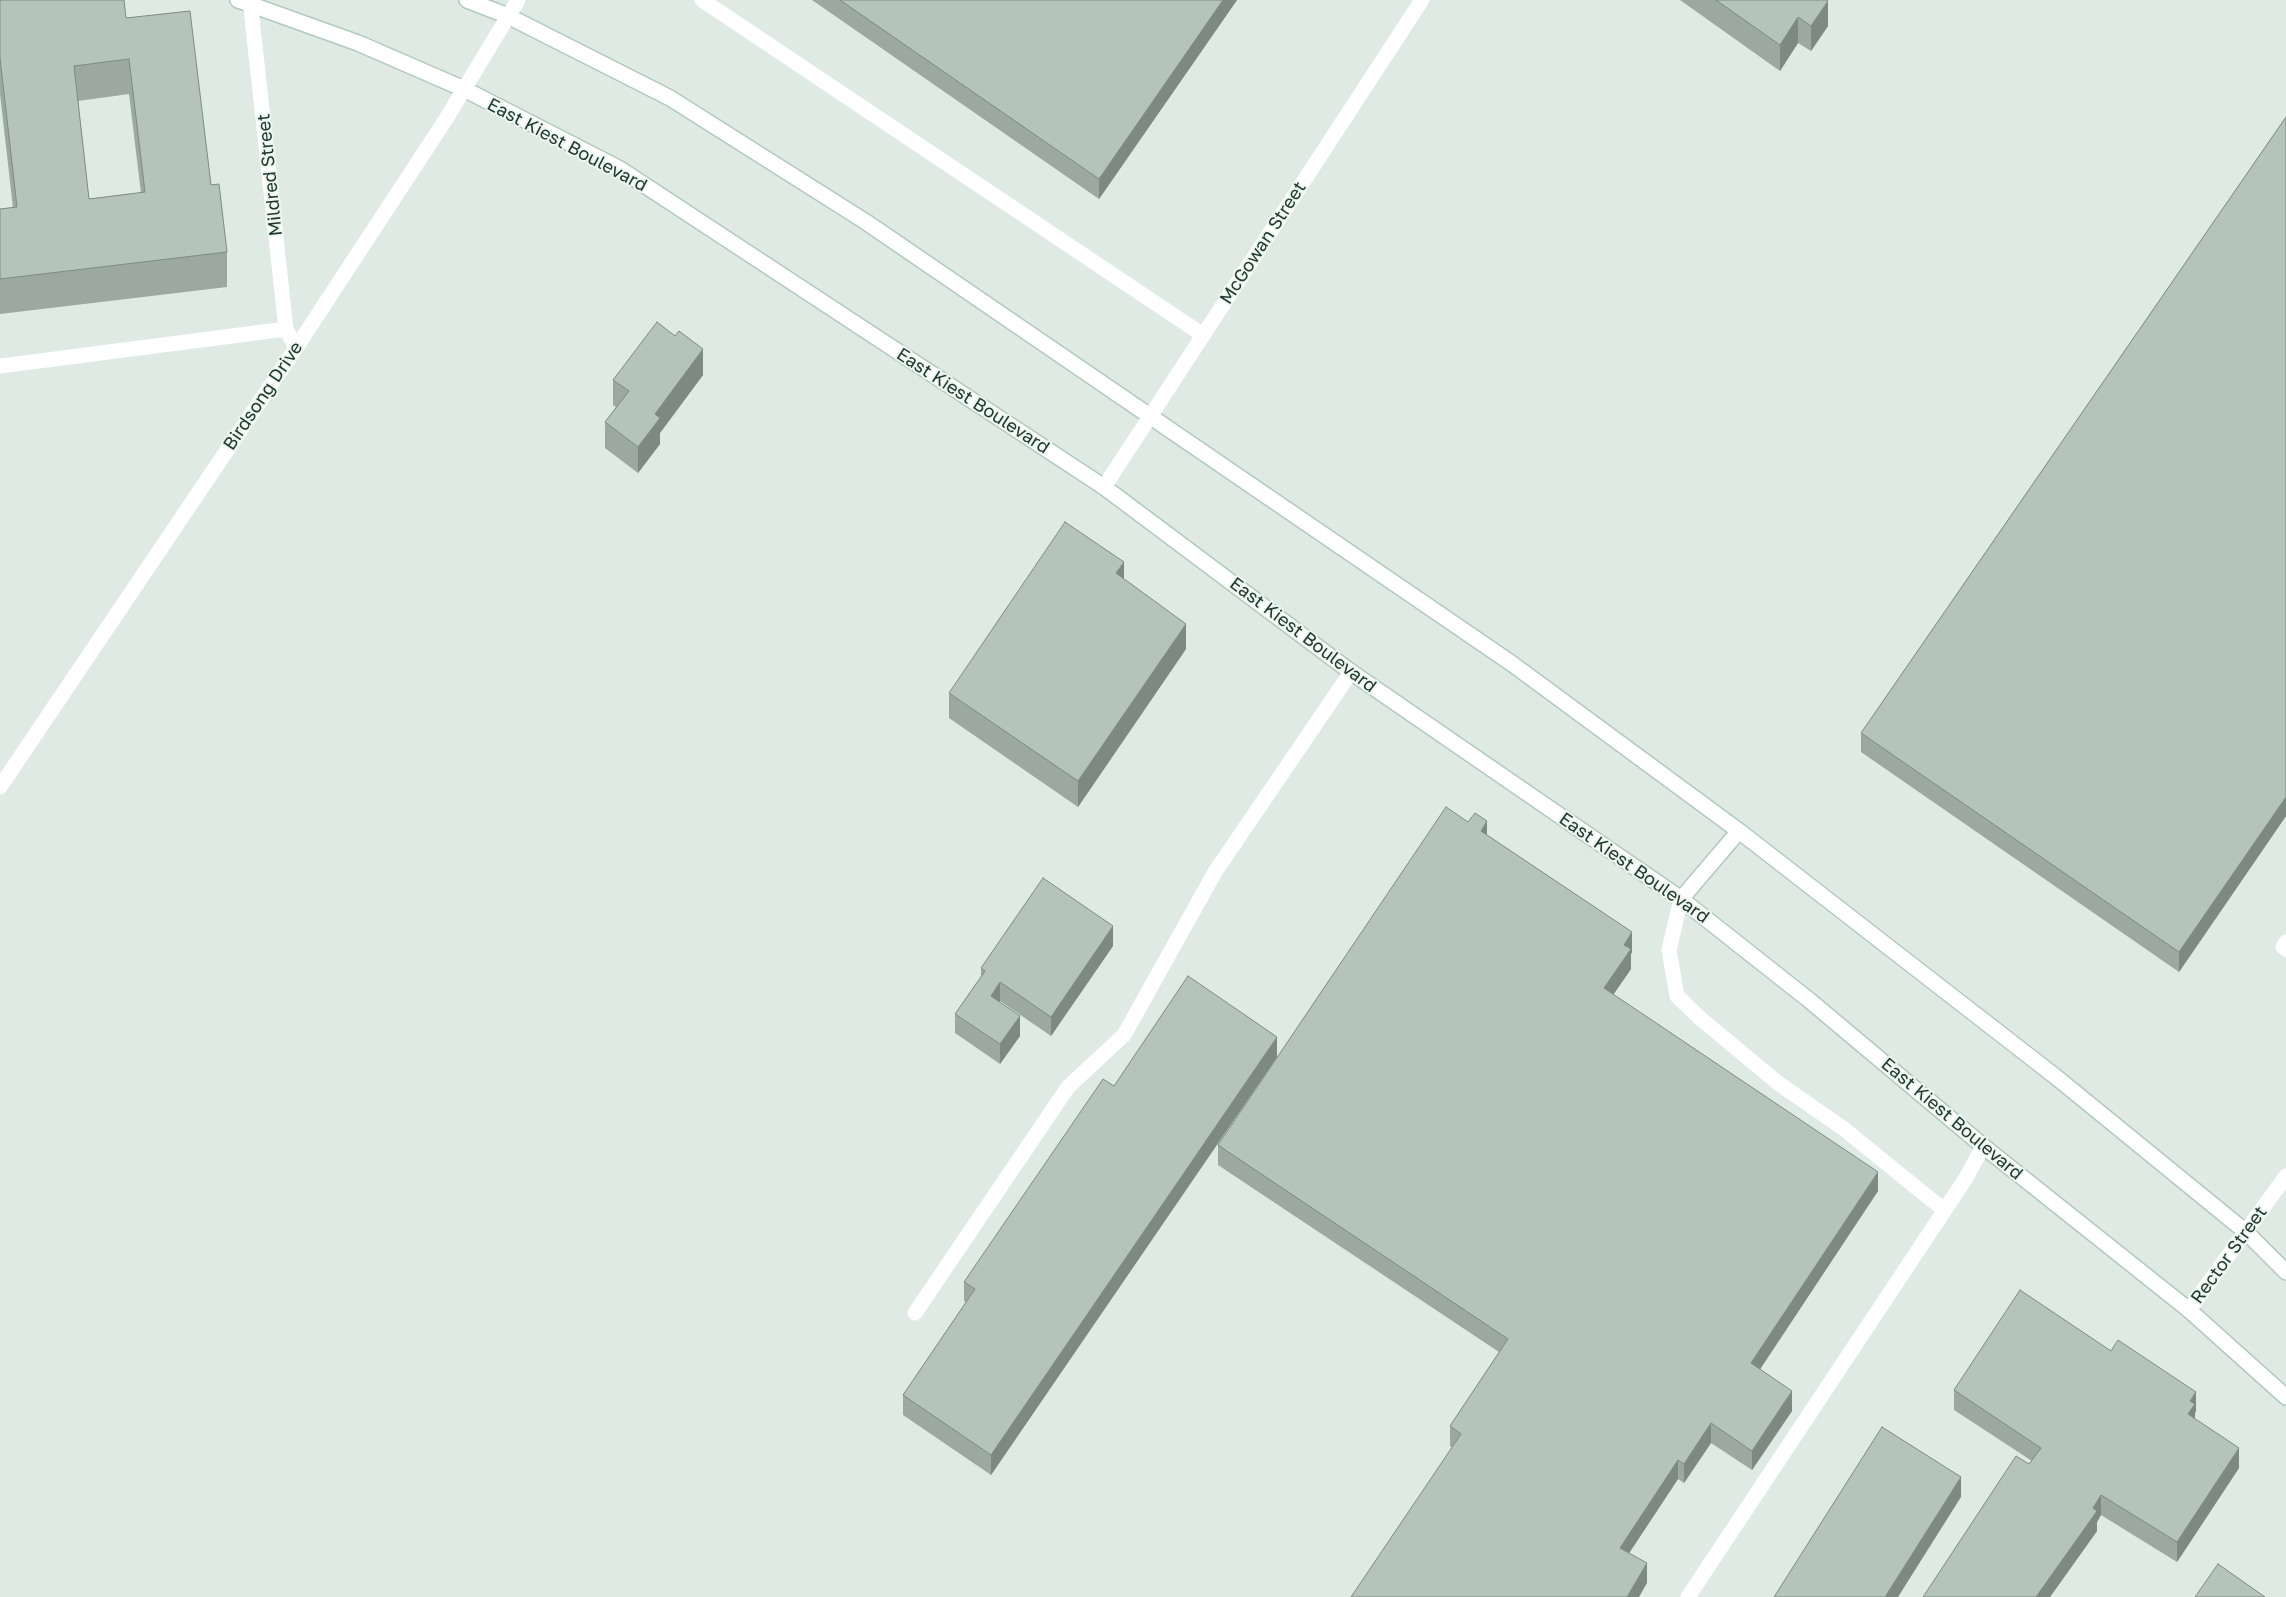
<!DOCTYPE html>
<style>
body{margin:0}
canvas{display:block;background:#deeae3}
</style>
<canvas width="2286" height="1597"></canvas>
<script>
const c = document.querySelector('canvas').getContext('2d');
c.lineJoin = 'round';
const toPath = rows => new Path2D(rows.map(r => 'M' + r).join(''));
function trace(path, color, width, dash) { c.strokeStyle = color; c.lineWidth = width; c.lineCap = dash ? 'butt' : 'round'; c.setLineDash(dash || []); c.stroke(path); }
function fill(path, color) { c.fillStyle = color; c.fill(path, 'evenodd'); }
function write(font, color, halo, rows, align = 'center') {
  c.font = font + ' "Golos Text",sans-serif'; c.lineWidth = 4; c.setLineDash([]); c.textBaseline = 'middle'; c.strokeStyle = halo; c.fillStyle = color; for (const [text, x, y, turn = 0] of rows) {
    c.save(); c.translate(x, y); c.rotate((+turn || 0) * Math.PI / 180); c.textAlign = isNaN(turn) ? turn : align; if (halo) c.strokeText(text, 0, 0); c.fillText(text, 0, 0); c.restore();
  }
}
const lane = toPath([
 [702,0,1203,335],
 [0,366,286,329],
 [1681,899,1669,950,1677,996,1701,1019,1778,1083,1844,1129,1944,1210],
 [2286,942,2283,947,2286,949],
 [915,1313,1068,1087,1124,1035,1215,872,1351,672],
 [1688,1597,1966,1178,1983,1146]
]);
const street = toPath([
 [250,0,286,329,296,348],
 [1104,487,1422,0],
 [0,787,296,348,446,119,518,0],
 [2189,1310,2286,1176]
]);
const secondary = toPath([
 [238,0,358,43,464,89,620,169,1104,487,1351,672,1681,899,1809,1000,1983,1146,2189,1310,2286,1397],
 [467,0,508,16,670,98,866,222,1511,663,1739,831,2056,1077,2246,1232,2286,1272],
 [1681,899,1739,831]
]);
const wall = toPath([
 [0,0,126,18,211,185,227,252,227,287,0,314,0,209,13,208,0,94],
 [129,94,141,193,89,199,78,101],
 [812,0,1237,0,1099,199],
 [1680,0,1828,0,1828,26,1811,51,1798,43,1780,71],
 [2286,117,2286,816,2179,972,1861,752,1861,733],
 [703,375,660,433,660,444,638,473,605,448,605,422,616,407,613,405,613,380],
 [1124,579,1186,649,1078,807,949,718,949,693],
 [1468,822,1487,835,1632,952,1631,954,1631,969,1613,995,1878,1191,1760,1369,1792,1411,1752,1470,1711,1443,1684,1483,1678,1479,1629,1553,1647,1583,1450,1446,1450,1426,1499,1352,1218,1165,1218,1145],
 [1113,946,1051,1036,1000,1001,1000,1002,1020,1036,1000,1064,955,1033,955,1014,981,977,981,968],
 [1277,1057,991,1475,903,1415,903,1395,966,1302,964,1301,964,1282,1114,1086],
 [2111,1351,2196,1411,2195,1413,2195,1419,2239,1468,2177,1562,2101,1515,2097,1522,2097,1531,2050,1597,1923,1597,2032,1461,1954,1410,1954,1390]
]);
const shadedWall = toPath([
 [1223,0,1237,0,1099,199,1099,179],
 [1828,1,1828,26,1811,51,1811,26],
 [1798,17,1798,43,1780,71,1780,45],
 [703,349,703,375,660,433,660,444,638,473,638,447,655,414],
 [1124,562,1124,588,1116,573],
 [1186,624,1186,649,1078,807,1078,781],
 [2286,797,2286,816,2179,972,2179,952],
 [1487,821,1487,841,1481,831],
 [1113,926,1113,946,1051,1036,1051,1017],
 [1632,932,1632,952,1631,954,1631,969,1604,1008,1604,988,1624,945],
 [1000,982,1000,1001,991,1015,991,996],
 [1020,1016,1020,1036,1000,1064,1000,1044],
 [1277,1037,1277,1057,991,1475,991,1455],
 [1878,1172,1878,1191,1751,1383,1751,1363],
 [1792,1391,1792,1411,1752,1470,1752,1451],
 [2196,1392,2196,1411,2195,1413,2195,1424,2188,1414,2190,1401],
 [1711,1423,1711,1443,1684,1483,1684,1464],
 [2239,1448,2239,1468,2177,1562,2177,1542],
 [1678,1460,1678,1479,1620,1567,1620,1548],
 [1961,1477,1961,1497,1898,1597,1885,1597],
 [2101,1495,2101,1515,2097,1522,2097,1531,2050,1597,2036,1597],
 [1647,1563,1647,1583,1639,1597,1627,1597]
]);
const building = toPath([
 [0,0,124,0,126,18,190,11,211,185,219,184,227,252,0,279,0,209,17,207,0,58,0,0],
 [129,59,145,192,89,199,74,66,129,59],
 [840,0,1223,0,1099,179,840,0],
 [1716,0,1826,0,1828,1,1811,26,1798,17,1780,45,1716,0],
 [2286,117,2286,797,2179,952,1861,733,2286,117],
 [657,322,675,336,679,331,703,349,655,414,660,418,638,447,605,422,629,391,613,380,657,322],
 [1065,522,1124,562,1116,573,1186,624,1078,781,949,693,1065,522],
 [1446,807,1468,822,1475,813,1487,821,1481,831,1632,932,1624,945,1631,949,1604,988,1878,1172,1751,1363,1792,1391,1752,1451,1711,1423,1684,1464,1678,1460,1620,1548,1647,1563,1627,1597,1351,1597,1461,1434,1450,1426,1508,1339,1218,1145,1446,807],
 [1043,878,1113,926,1051,1017,1000,982,991,996,1020,1016,1000,1044,955,1014,985,971,981,968,1043,878],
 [1188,976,1277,1037,991,1455,903,1395,975,1289,964,1282,1103,1079,1114,1086,1188,976],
 [2020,1290,2111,1351,2118,1340,2196,1392,2190,1401,2195,1404,2188,1414,2239,1448,2177,1542,2101,1495,2093,1508,2097,1511,2036,1597,1923,1597,2016,1456,2029,1464,2041,1448,1954,1390,2020,1290],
 [1882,1427,1961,1477,1885,1597,1774,1597,1882,1427],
 [2218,1564,2265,1597,2195,1597,2218,1564]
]);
const streetNames = [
 ["East Kiest Boulevard",567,145,28],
 ["Mildred Street",270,175,-96],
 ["McGowan Street",1263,243,-57],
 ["Birdsong Drive",263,396,-56],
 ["East Kiest Boulevard",973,401,33],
 ["East Kiest Boulevard",1303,635,37],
 ["East Kiest Boulevard",1634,868,35],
 ["East Kiest Boulevard",1952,1119,40],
 ["Rector Street",2229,1255,-54]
];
trace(secondary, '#b2c9bd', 18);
trace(lane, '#fff', 15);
trace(street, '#fff', 15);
trace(secondary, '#fff', 15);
fill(wall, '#9ba9a2');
fill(shadedWall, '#7e8984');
fill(building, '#b4c4bc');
trace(building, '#7e8984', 1);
write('18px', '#20392f', '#eef6f1', streetNames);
</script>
